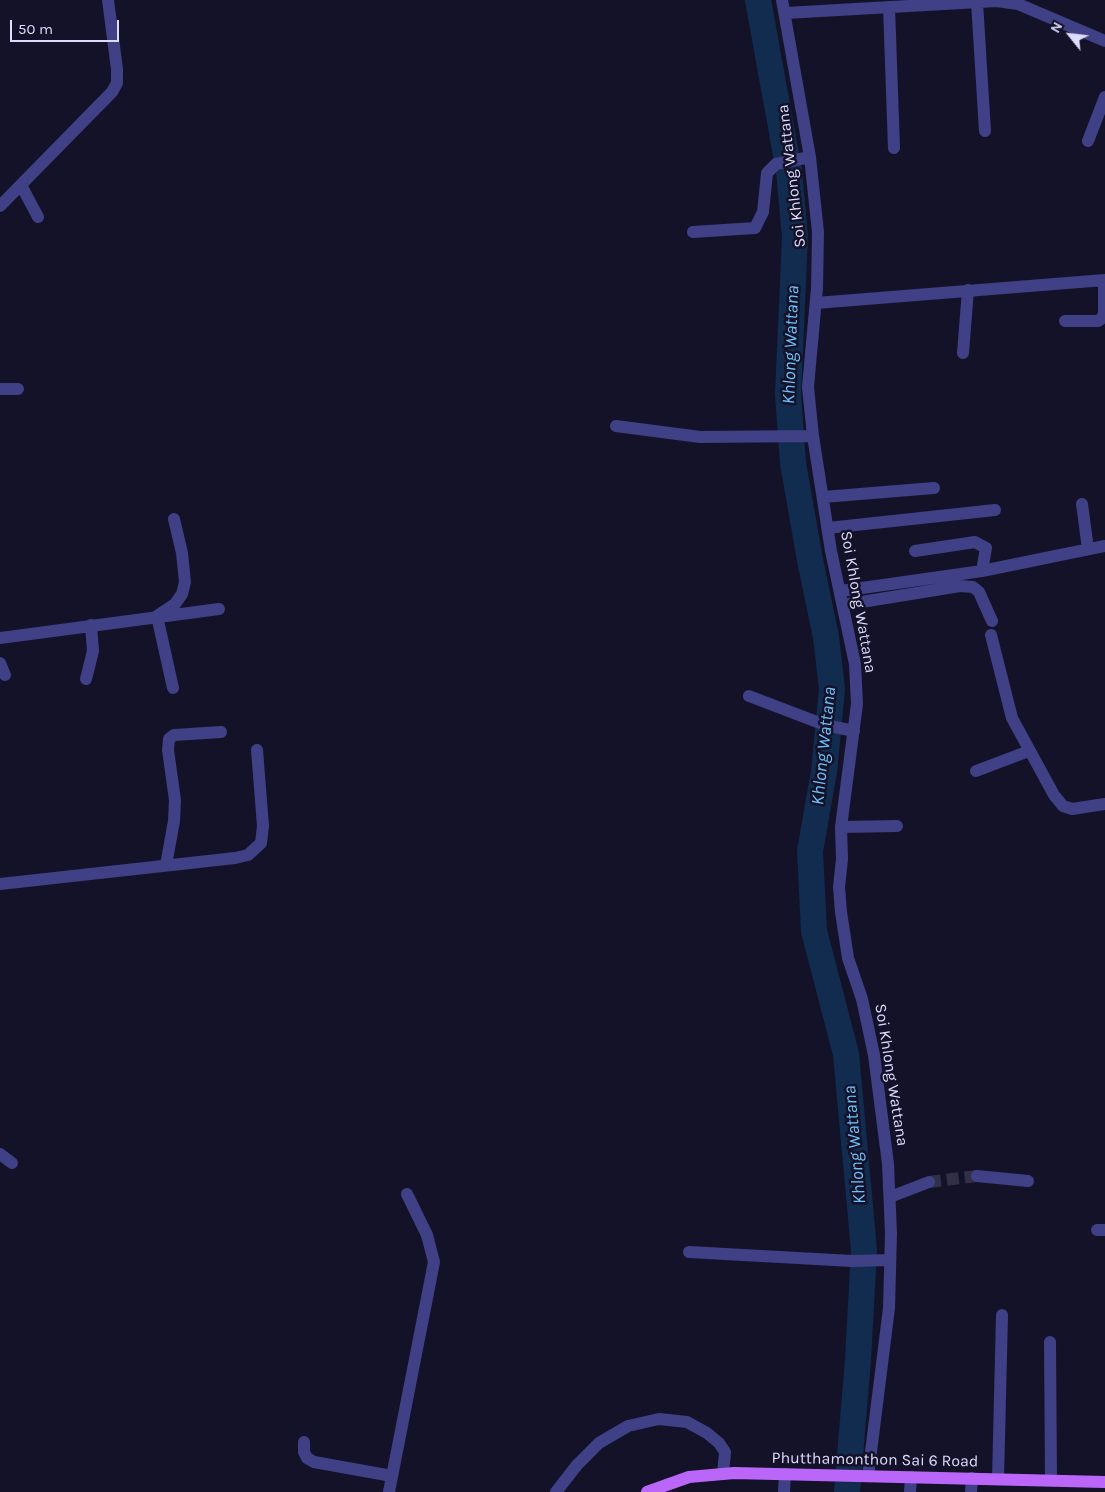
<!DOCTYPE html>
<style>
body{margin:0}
#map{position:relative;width:1105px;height:1492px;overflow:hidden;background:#141229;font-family:Karla,sans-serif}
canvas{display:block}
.north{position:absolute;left:1045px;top:10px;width:50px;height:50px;-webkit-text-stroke:4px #141229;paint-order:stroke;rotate:299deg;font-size:14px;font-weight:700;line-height:20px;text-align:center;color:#dddbfe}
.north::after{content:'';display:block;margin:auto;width:18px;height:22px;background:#dddbfe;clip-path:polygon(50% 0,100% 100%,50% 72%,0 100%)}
.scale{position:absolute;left:10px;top:20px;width:109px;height:22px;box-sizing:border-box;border:2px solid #dddbfe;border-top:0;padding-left:6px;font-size:15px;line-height:18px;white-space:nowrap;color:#dddbfe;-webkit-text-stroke:4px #141229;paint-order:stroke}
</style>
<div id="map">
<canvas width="1105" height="1492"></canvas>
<div class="north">N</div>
<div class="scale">50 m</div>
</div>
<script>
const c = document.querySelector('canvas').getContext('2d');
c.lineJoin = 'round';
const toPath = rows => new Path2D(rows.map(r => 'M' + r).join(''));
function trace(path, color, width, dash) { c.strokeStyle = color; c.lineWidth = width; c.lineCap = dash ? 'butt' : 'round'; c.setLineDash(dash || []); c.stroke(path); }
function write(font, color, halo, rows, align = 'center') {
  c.font = font + ' Karla,sans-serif'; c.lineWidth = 5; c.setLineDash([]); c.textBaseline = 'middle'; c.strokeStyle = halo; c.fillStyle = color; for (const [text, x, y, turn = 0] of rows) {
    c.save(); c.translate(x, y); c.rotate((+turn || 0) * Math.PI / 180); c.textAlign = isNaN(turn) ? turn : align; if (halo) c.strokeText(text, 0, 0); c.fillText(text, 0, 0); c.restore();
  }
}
const river = toPath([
 [758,0,789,171,795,237,788,394,793,463,810,560,826,637,832,689,824,772,810,851,814,931,846,1054,864,1250,858,1360,847,1492]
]);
const minorTunnel = toPath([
 [929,1182,977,1176]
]);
const minor = toPath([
 [782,0,810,157,818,232,817,288,808,387,813,436,831,551,855,664,857,704,841,827,842,859,839,887,841,912,848,958,862,999,874,1055,888,1164,891,1233,889,1308,868,1476],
 [977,2,985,131],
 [889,7,894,148],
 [785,13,997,1,1018,4,1105,41],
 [1088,141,1105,97],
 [21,185,38,217],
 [0,206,112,92,117,83,117,69,108,0],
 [693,232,755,228,763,212,767,173,776,164,810,157],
 [816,303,1105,280],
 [1065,321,1098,321,1101,319,1104,314,1104,280],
 [963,353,968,290],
 [0,389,18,389],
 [616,426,700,437,813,436],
 [823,497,934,488],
 [1082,504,1088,549],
 [828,528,995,510],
 [915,551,975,542,986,548,982,571],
 [841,591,982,571,1105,546],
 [843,605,960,586,973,587,979,592,992,621],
 [991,635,1012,718,1054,795,1063,806,1072,809,1105,804],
 [0,638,219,609],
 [0,663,5,675],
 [86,679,93,651,91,625],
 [173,688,157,616,175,604,182,594,185,582,182,553,174,519],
 [749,696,825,725,854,731],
 [976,771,1029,751],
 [841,827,897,826],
 [166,865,174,821,175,800,168,750,169,739,174,735,221,732],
 [0,884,235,858,248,855,261,843,263,826,257,750],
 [0,1154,12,1163],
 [977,1176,1028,1181],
 [890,1197,929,1182],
 [1097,1230,1105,1230],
 [689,1252,852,1261,890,1260],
 [1050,1342,1051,1480],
 [304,1442,304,1452,307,1458,314,1462,392,1476],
 [998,1479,1002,1315],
 [389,1492,434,1262,427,1235,407,1194],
 [556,1492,577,1465,599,1443,628,1426,659,1419,687,1422,707,1433,719,1443,725,1452,723,1474],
 [784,1492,785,1474],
 [910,1492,911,1477],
 [971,1492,972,1478]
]);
const major = toPath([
 [647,1492,689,1477,734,1473,1105,1482]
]);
const streetNames = [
 ["Soi Khlong Wattana",792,176,-97],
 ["Soi Khlong Wattana",858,602,80],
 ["Soi Khlong Wattana",891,1075,81],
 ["Phutthamonthon Sai 6 Road",875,1460,1]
];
const waterNames = [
 ["Khlong Wattana",791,345,-88],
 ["Khlong Wattana",824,746,-84],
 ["Khlong Wattana",855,1145,-95]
];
trace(river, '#112c4e', 26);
trace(minorTunnel, '#323049', 12, [12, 6]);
trace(minor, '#3f4086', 12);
trace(major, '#ba67f9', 12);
write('16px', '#dddbfe', '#141229', streetNames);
write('italic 18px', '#6dc1fa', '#141229', waterNames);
</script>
